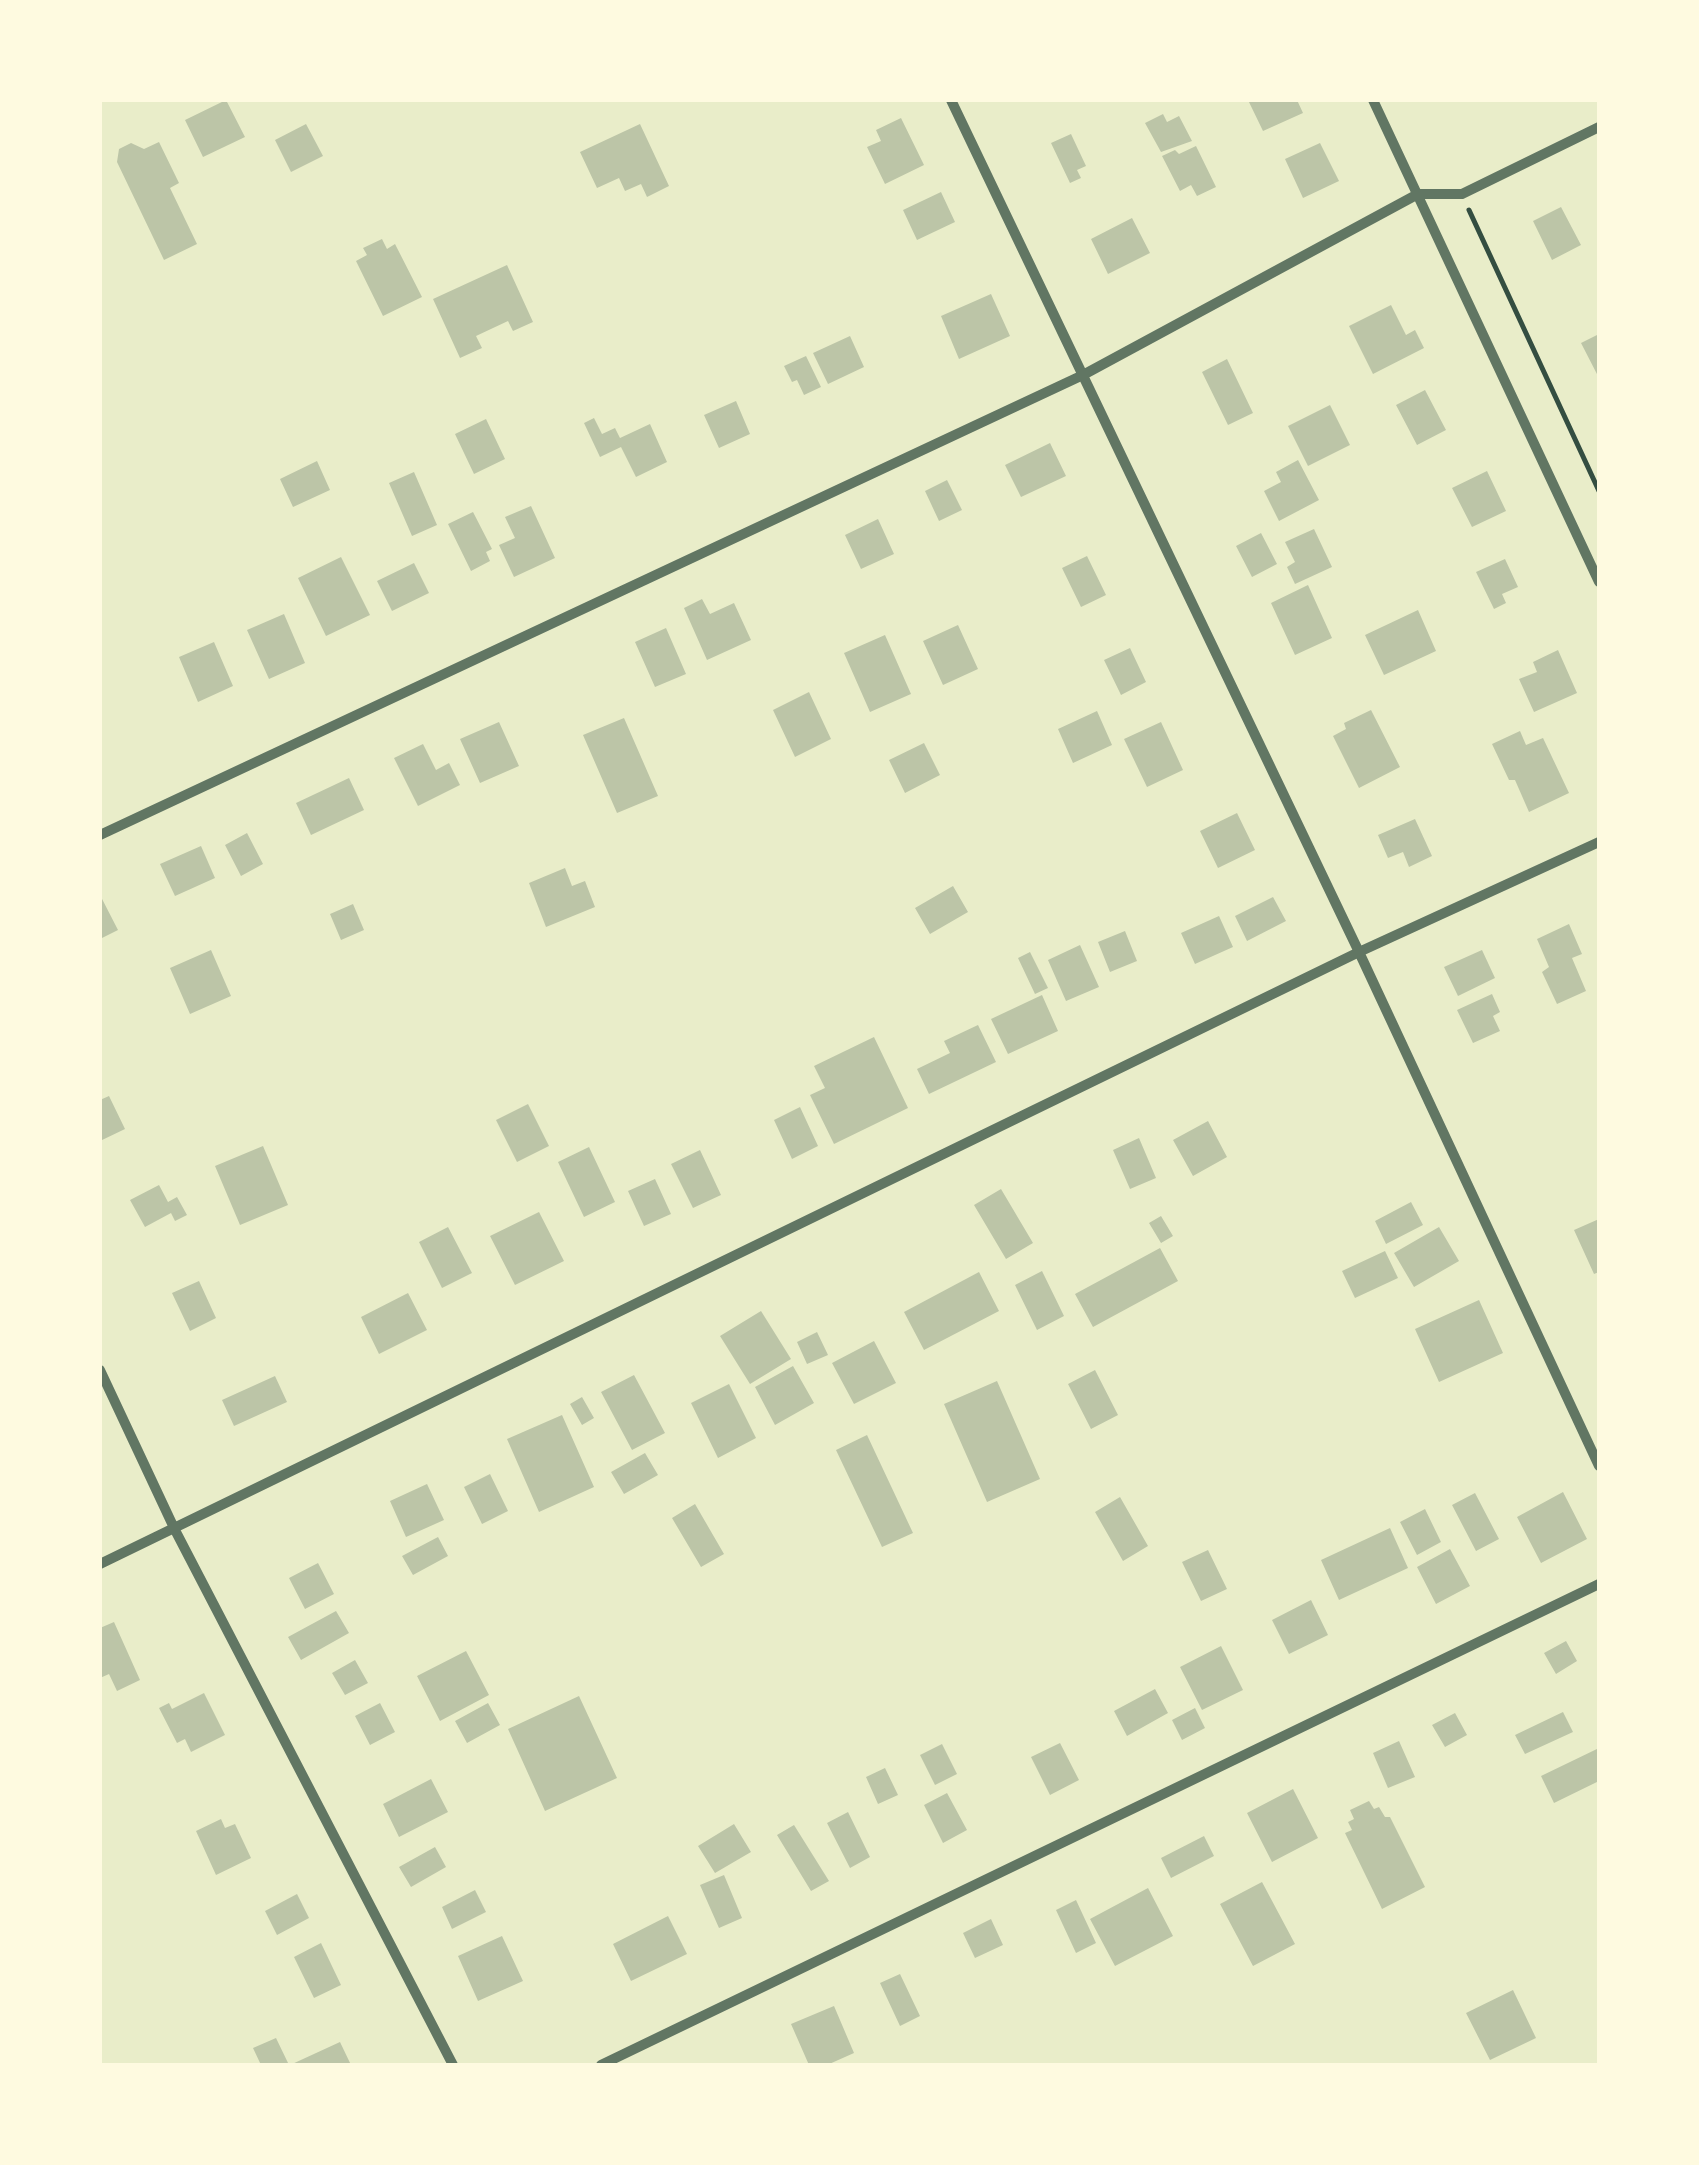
<!DOCTYPE html>
<style>
body{margin:0}
#map{position:relative;width:1699px;height:2165px;overflow:hidden;background:#e9edc9;font-family:"Crimson Pro",serif}
canvas{display:block}
.frame{position:absolute;inset:0;border:102px solid #fefae0;pointer-events:none}
</style>
<div id="map">
<canvas width="1699" height="2165"></canvas>
<div class="frame"></div>
</div>
<script>
const c = document.querySelector('canvas').getContext('2d');
c.lineJoin = 'round';
function fill(path, color) { c.fillStyle = color; c.fill(path, 'evenodd'); }
const toPath = rows => new Path2D(rows.map(r => 'M' + r).join(''));
function trace(path, color, width, dash) { c.strokeStyle = color; c.lineWidth = width; c.lineCap = dash ? 'butt' : 'round'; c.setLineDash(dash || []); c.stroke(path); }
const building = toPath([
 [226,100,245,137,203,157,185,120],
 [1248,100,1297,100,1303,113,1263,131],
 [1163,114,1167,122,1179,116,1192,141,1161,152,1145,123],
 [901,118,924,165,885,184,867,147,881,141,876,130],
 [306,124,323,156,291,172,275,140],
 [640,124,669,186,647,197,641,184,625,191,619,178,597,188,580,152],
 [1071,134,1086,166,1077,170,1081,178,1070,183,1051,143],
 [159,142,179,183,170,188,197,244,164,260,117,162,119,149,131,143,144,149],
 [1320,143,1339,181,1303,198,1285,159],
 [1196,146,1216,187,1197,196,1191,185,1180,191,1162,156,1175,150,1179,154],
 [941,192,955,222,917,240,903,210],
 [1561,207,1581,245,1552,260,1533,221],
 [1132,218,1150,253,1108,274,1091,239],
 [382,239,387,249,395,244,422,297,383,316,356,261,367,255,363,248],
 [507,265,533,322,513,331,508,321,476,336,482,348,460,358,433,299],
 [991,294,1010,336,959,359,941,316],
 [1391,305,1406,335,1415,330,1424,348,1373,374,1349,326],
 [1599,334,1599,378,1581,343],
 [850,336,864,367,828,384,813,353],
 [806,356,821,387,804,395,797,380,792,382,784,366],
 [1227,359,1253,413,1228,425,1202,372],
 [1425,390,1446,430,1417,445,1396,405],
 [736,401,750,434,719,448,704,415],
 [1330,405,1350,445,1308,466,1288,426],
 [594,418,602,434,615,428,620,438,650,424,667,462,636,477,621,447,600,457,584,423],
 [486,419,505,459,474,474,455,434],
 [1050,443,1066,476,1021,497,1005,465],
 [1298,460,1319,500,1279,521,1264,491,1281,482,1276,472],
 [317,461,330,490,293,507,280,479],
 [1487,471,1506,511,1472,527,1452,488],
 [414,472,437,525,412,536,389,483],
 [947,480,962,510,939,521,925,491],
 [531,506,555,558,514,577,499,545,515,538,505,517],
 [473,512,492,549,486,552,490,561,471,571,448,524],
 [878,519,894,554,861,569,845,535],
 [1314,529,1332,567,1295,584,1287,567,1295,562,1285,542],
 [1261,533,1277,564,1252,577,1236,546],
 [1087,556,1106,595,1081,607,1062,568],
 [341,557,370,615,326,636,298,578],
 [1505,559,1518,587,1502,594,1506,603,1494,609,1476,572],
 [414,563,429,593,392,611,377,581],
 [1308,585,1332,638,1295,655,1271,603],
 [702,599,710,614,734,603,751,640,707,660,684,608],
 [1418,610,1436,651,1384,675,1365,635],
 [284,614,305,663,269,679,247,630],
 [958,625,978,669,943,685,923,641],
 [666,628,686,674,655,687,635,642],
 [885,635,911,694,870,712,844,653],
 [214,642,233,686,198,702,179,657],
 [1130,648,1146,682,1121,695,1104,660],
 [1558,650,1577,693,1534,712,1519,679,1537,672,1533,662],
 [809,692,831,739,795,757,773,710],
 [1371,710,1400,767,1359,788,1333,736,1346,729,1344,723],
 [1097,711,1112,745,1073,763,1058,729],
 [624,718,658,796,617,813,583,735],
 [499,722,519,766,480,783,460,739],
 [1161,722,1183,770,1147,787,1124,739],
 [1520,731,1526,745,1543,738,1569,793,1529,812,1515,780,1509,780,1492,744],
 [924,743,940,775,905,793,889,760],
 [423,744,436,770,449,763,460,785,418,806,394,758],
 [349,778,364,810,311,835,296,803],
 [1237,813,1255,850,1218,868,1200,831],
 [1415,819,1432,856,1409,867,1403,852,1388,858,1378,835],
 [247,833,263,864,241,876,225,845],
 [201,846,215,878,175,896,160,864],
 [565,868,572,886,585,881,595,907,546,927,529,883],
 [953,886,968,912,930,934,915,908],
 [100,895,118,930,100,939],
 [1273,897,1286,921,1247,941,1235,916],
 [353,904,364,930,341,940,330,914],
 [1219,916,1233,947,1195,964,1181,933],
 [1569,924,1582,954,1572,958,1586,991,1557,1004,1542,972,1549,967,1537,939],
 [1125,931,1137,961,1110,972,1098,942],
 [1080,945,1099,987,1066,1001,1048,960],
 [211,950,231,996,190,1014,170,968],
 [1482,950,1495,978,1458,996,1444,967],
 [1030,952,1048,988,1035,994,1018,958],
 [1492,994,1500,1012,1493,1016,1500,1031,1473,1043,1457,1010],
 [1042,995,1058,1031,1008,1054,991,1019],
 [978,1025,996,1062,929,1094,917,1069,950,1053,944,1041],
 [874,1037,908,1108,834,1144,810,1095,825,1088,814,1066],
 [109,1096,125,1129,100,1141,100,1100],
 [528,1104,549,1146,517,1162,496,1120],
 [800,1107,818,1146,792,1159,774,1120],
 [1208,1121,1227,1157,1193,1176,1173,1140],
 [1139,1138,1156,1178,1130,1189,1113,1150],
 [263,1146,288,1205,240,1225,215,1166],
 [589,1147,615,1202,584,1217,558,1162],
 [700,1150,721,1195,693,1208,671,1164],
 [655,1179,671,1214,644,1226,628,1191],
 [159,1185,168,1202,177,1197,187,1215,175,1221,171,1213,145,1227,130,1200],
 [1001,1189,1033,1243,1006,1259,974,1205],
 [1411,1202,1423,1225,1386,1244,1375,1221],
 [539,1212,564,1261,515,1285,490,1236],
 [1161,1216,1173,1236,1161,1243,1149,1223],
 [1599,1219,1599,1272,1594,1274,1574,1230],
 [448,1227,472,1273,442,1288,419,1242],
 [1439,1227,1459,1261,1414,1287,1394,1253],
 [1160,1248,1178,1281,1093,1327,1075,1294],
 [1385,1251,1398,1278,1355,1298,1342,1271],
 [1042,1271,1064,1316,1037,1330,1015,1285],
 [979,1272,999,1311,924,1350,904,1312],
 [199,1281,216,1318,190,1331,172,1293],
 [408,1293,427,1330,379,1354,361,1317],
 [1479,1300,1503,1353,1439,1382,1415,1329],
 [761,1311,791,1359,750,1384,720,1336],
 [817,1332,828,1355,807,1364,797,1342],
 [874,1341,896,1383,854,1404,832,1363],
 [793,1366,814,1403,775,1425,755,1387],
 [1095,1370,1118,1415,1091,1429,1068,1384],
 [634,1375,665,1433,632,1450,601,1392],
 [275,1376,287,1402,234,1426,222,1400],
 [997,1381,1040,1479,987,1502,944,1404],
 [729,1384,756,1438,718,1458,691,1403],
 [582,1397,594,1418,582,1425,570,1404],
 [562,1415,594,1487,539,1512,507,1439],
 [867,1435,913,1533,882,1547,836,1450],
 [645,1453,658,1475,624,1494,611,1472],
 [490,1474,508,1511,482,1524,464,1487],
 [427,1484,444,1520,406,1537,390,1501],
 [1563,1492,1587,1539,1541,1563,1517,1517],
 [1475,1493,1499,1539,1476,1551,1452,1505],
 [1120,1497,1148,1546,1123,1561,1095,1512],
 [695,1504,724,1554,701,1567,672,1518],
 [1425,1509,1441,1542,1417,1555,1400,1522],
 [1390,1528,1408,1568,1339,1600,1321,1560],
 [438,1537,448,1556,413,1575,402,1556],
 [1450,1549,1470,1586,1436,1604,1417,1567],
 [1208,1550,1227,1589,1201,1601,1182,1562],
 [318,1563,334,1594,305,1609,289,1578],
 [1311,1600,1328,1635,1289,1654,1272,1620],
 [336,1611,349,1633,301,1660,288,1637],
 [114,1622,140,1680,117,1691,109,1674,100,1678,100,1628],
 [1566,1641,1577,1661,1556,1674,1544,1653],
 [1221,1646,1243,1690,1202,1710,1180,1667],
 [466,1651,489,1695,440,1721,417,1676],
 [355,1660,368,1683,345,1695,332,1673],
 [1155,1689,1168,1713,1127,1736,1114,1711],
 [204,1693,225,1735,191,1752,185,1739,177,1743,159,1708,169,1703,172,1709],
 [579,1696,617,1778,545,1811,508,1729],
 [380,1703,395,1732,370,1745,355,1716],
 [488,1703,500,1725,467,1743,455,1721],
 [1195,1708,1205,1728,1182,1740,1172,1720],
 [1563,1712,1573,1732,1525,1754,1515,1735],
 [1455,1713,1467,1735,1445,1747,1432,1725],
 [1399,1741,1415,1777,1388,1788,1373,1753],
 [1060,1743,1079,1780,1050,1795,1031,1757],
 [942,1744,957,1774,935,1785,920,1755],
 [1599,1748,1599,1781,1554,1803,1541,1776],
 [885,1768,898,1795,878,1804,866,1777],
 [431,1779,448,1812,399,1837,383,1804],
 [1293,1789,1318,1838,1272,1862,1247,1813],
 [947,1793,967,1830,943,1843,924,1805],
 [1369,1801,1374,1809,1379,1807,1385,1817,1390,1817,1425,1887,1382,1909,1345,1833,1352,1830,1348,1822,1354,1819,1350,1810],
 [848,1812,870,1857,850,1868,827,1823],
 [221,1819,225,1828,235,1824,251,1858,216,1875,196,1831],
 [734,1824,751,1852,715,1873,698,1846],
 [794,1825,829,1881,811,1891,777,1835],
 [1204,1836,1214,1856,1171,1878,1161,1858],
 [435,1847,446,1867,411,1887,399,1867],
 [724,1875,742,1918,719,1928,700,1885],
 [1262,1882,1295,1944,1253,1966,1220,1904],
 [1148,1888,1173,1936,1115,1966,1090,1919],
 [475,1890,486,1912,452,1929,442,1907],
 [297,1894,309,1918,277,1935,265,1911],
 [1076,1900,1096,1943,1076,1953,1056,1910],
 [668,1916,687,1954,631,1981,613,1944],
 [991,1919,1003,1945,975,1958,963,1933],
 [502,1936,523,1981,478,2001,458,1956],
 [321,1943,341,1985,314,1998,294,1957],
 [900,1974,920,2016,900,2026,880,1983],
 [1513,1990,1536,2038,1490,2060,1466,2013],
 [834,2006,854,2053,827,2065,809,2065,791,2024],
 [276,2038,289,2065,261,2065,253,2048],
 [340,2042,351,2065,290,2065]
]);
const path = toPath([
 [1469,210,1599,491]
]);
const minor = toPath([
 [951,100,1359,952,1599,1466],
 [1373,100,1599,582],
 [100,835,1083,375,1418,194,1462,194,1599,127],
 [100,1370,175,1530,453,2065],
 [100,1564,1359,952,1599,842],
 [601,2065,1599,1584]
]);
fill(building, '#bcc5a7');
trace(path, '#344e41', 5);
trace(minor, '#617663', 10);
</script>
